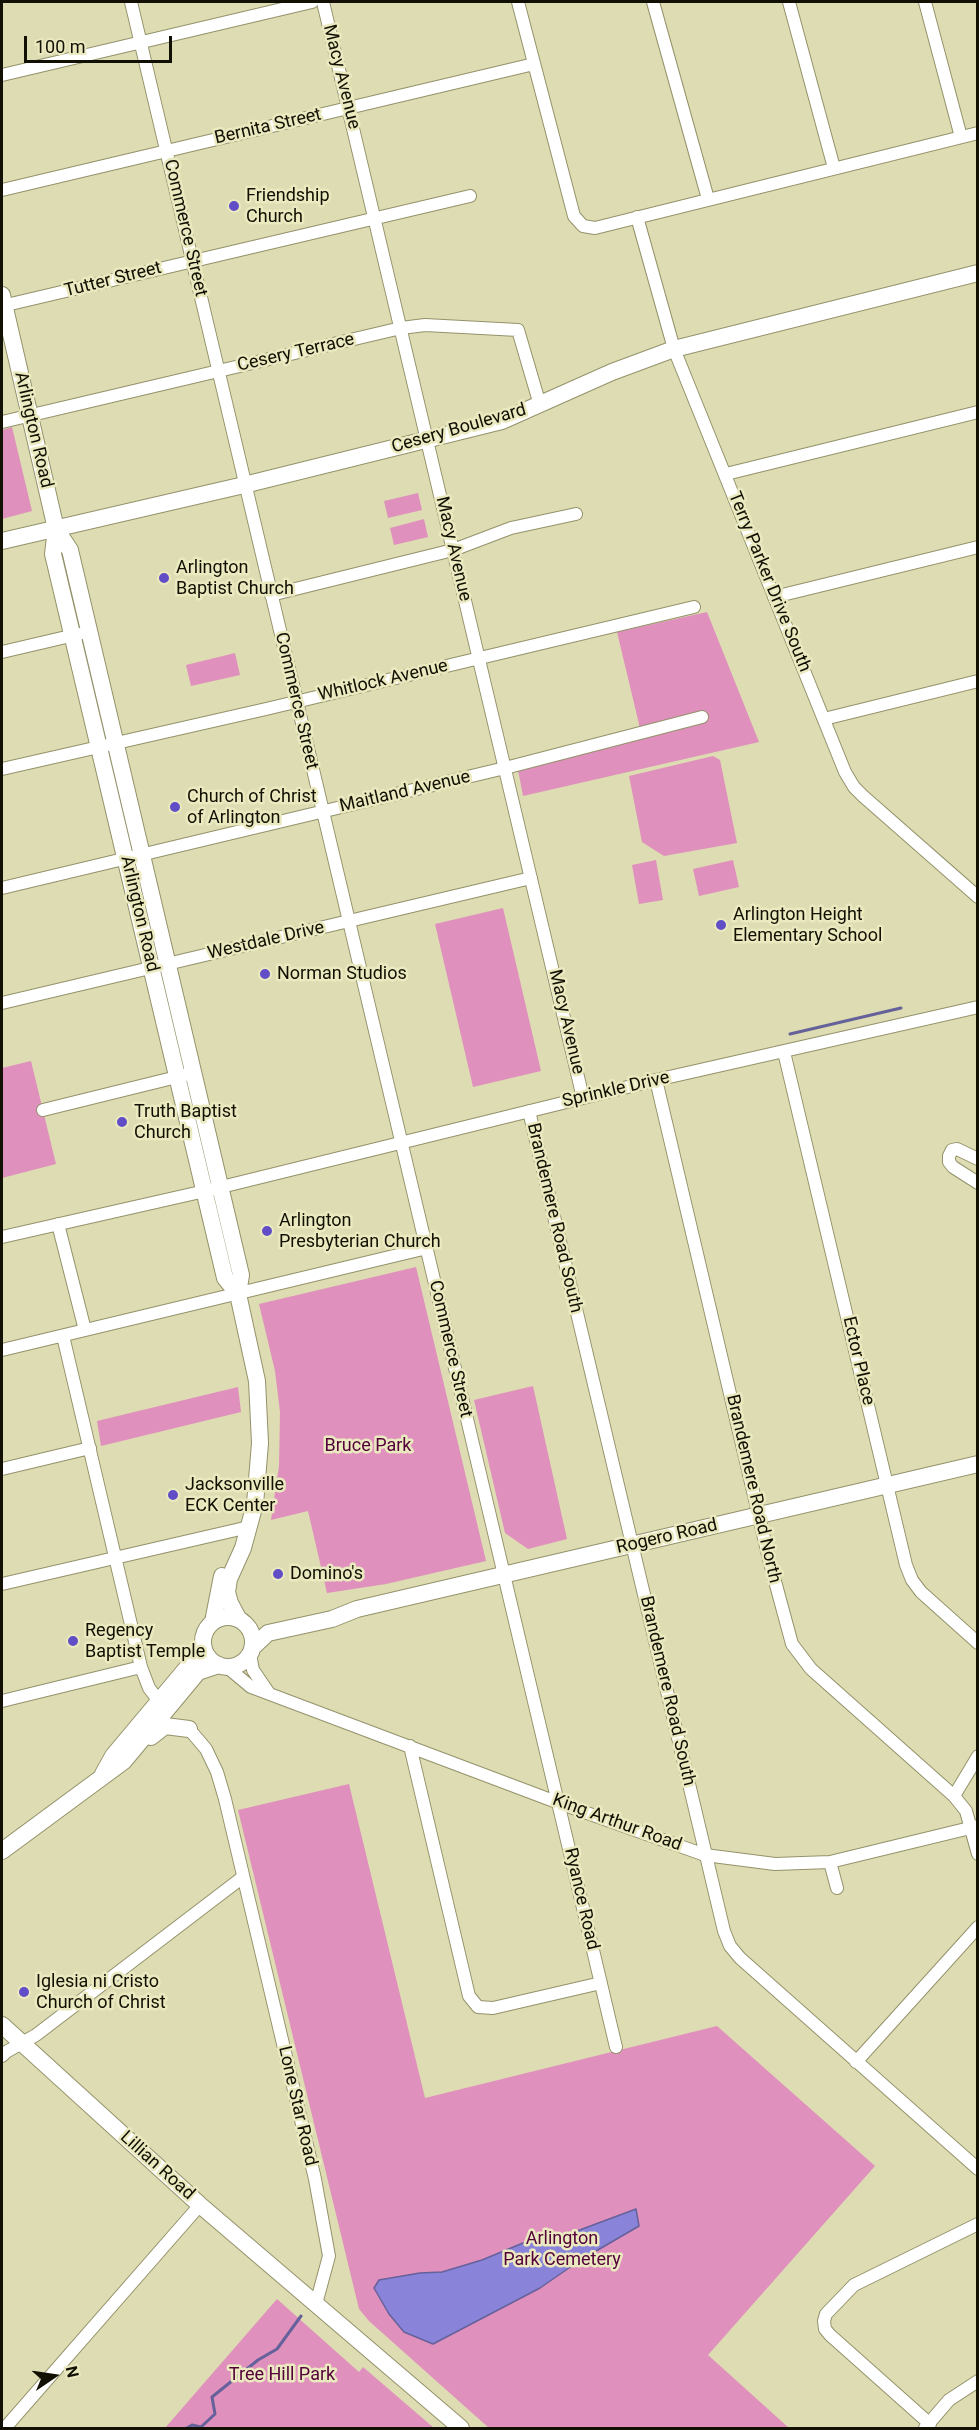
<!DOCTYPE html>
<style>
body{margin:0}
#map{position:relative;width:979px;height:2430px;overflow:hidden;background:#dedcb2;font-family:Roboto,sans-serif}
canvas{display:block}
.frame{position:absolute;inset:0;border:3px solid #111003;pointer-events:none}
.north{position:absolute;left:24px;top:2346px;width:60px;height:60px;-webkit-text-stroke:4px #ebe9bf;paint-order:stroke;rotate:77deg;font-size:16px;font-weight:700;line-height:24px;text-align:center;color:#111003}
.north::after{content:'';display:block;margin:auto;width:21px;height:27px;background:#111003;clip-path:polygon(50% 0,100% 100%,50% 72%,0 100%)}
.scale{position:absolute;left:24px;top:36px;width:148px;height:27px;box-sizing:border-box;border:3px solid #111003;border-top:0;padding-left:8px;font-size:18px;line-height:21px;white-space:nowrap;color:#111003;-webkit-text-stroke:4px #ebe9bf;paint-order:stroke}
</style>
<div id="map">
<canvas width="979" height="2430"></canvas>
<div class="frame"></div>
<div class="north">N</div>
<div class="scale">100 m</div>
</div>
<script>
const c = document.querySelector('canvas').getContext('2d');
c.lineJoin = 'round';
function fill(path, color) { c.fillStyle = color; c.fill(path, 'evenodd'); }
const toPath = rows => new Path2D(rows.map(r => 'M' + r).join(''));
function trace(path, color, width, dash) { c.strokeStyle = color; c.lineWidth = width; c.lineCap = dash ? 'butt' : 'round'; c.setLineDash(dash || []); c.stroke(path); }
function write(font, color, halo, rows, align = 'center') {
  c.font = font + ' Roboto,sans-serif'; c.lineWidth = 5; c.setLineDash([]); c.textBaseline = 'middle'; c.strokeStyle = halo; c.fillStyle = color; for (const [text, x, y, turn = 0] of rows) {
    c.save(); c.translate(x, y); c.rotate((+turn || 0) * Math.PI / 180); c.textAlign = isNaN(turn) ? turn : align; if (halo) c.strokeText(text, 0, 0); c.fillText(text, 0, 0); c.restore();
  }
}
const green = toPath([
 [12,427,32,511,2,519,2,430],
 [418,493,422,510,388,518,384,501],
 [424,519,428,537,394,545,390,528],
 [707,612,759,742,523,796,518,770,640,736,639,724,617,632],
 [235,653,240,675,191,686,186,665],
 [713,756,720,760,737,843,664,856,642,842,629,776],
 [656,860,663,900,639,904,632,865],
 [733,860,739,887,699,896,693,869],
 [503,908,541,1071,473,1087,435,924],
 [31,1061,56,1164,2,1178,2,1068],
 [416,1267,486,1561,386,1584,327,1593,308,1511,271,1520,279,1466,280,1412,275,1371,259,1304],
 [533,1386,567,1539,528,1549,505,1533,474,1400],
 [238,1387,241,1412,101,1446,97,1421],
 [349,1784,425,2098,717,2026,875,2166,708,2355,789,2428,489,2428,369,2321,359,2309,238,1810],
 [277,2299,359,2372,363,2367,434,2428,165,2428]
]);
const water = toPath([
 [636,2209,639,2226,579,2261,540,2288,433,2344,404,2332,389,2314,374,2288,379,2280,420,2273,442,2272,482,2260,523,2243,569,2234,636,2209]
]);
const stream = toPath([
 [790,1034,901,1008],
 [187,2428,192,2425,201,2427,215,2414,212,2397,258,2360,277,2349,301,2316]
]);
const street = toPath([
 [131,2,616,2047],
 [323,2,583,1098],
 [518,2,574,216,583,226,595,228,978,133],
 [653,2,708,199],
 [789,2,834,168],
 [925,2,961,137],
 [2,75,312,2],
 [2,190,534,64],
 [637,217,674,349,845,772,854,787,863,796,978,897],
 [2,306,470,196],
 [2,422,401,328,425,325,518,330,540,405],
 [726,474,978,412],
 [271,595,453,550,511,528,576,514],
 [774,597,978,547],
 [2,652,79,634],
 [824,719,978,681],
 [2,769,266,709,694,607],
 [2,888,505,768,702,717],
 [2,1003,531,878],
 [784,1052,906,1565,912,1580,921,1592,978,1643],
 [656,1080,769,1559,792,1644,811,1669,954,1796,966,1811,978,1854],
 [43,1110,185,1075],
 [529,1111,724,1931,730,1946,740,1958,978,2169],
 [978,1159,957,1149,952,1150,949,1156,949,1162,953,1167,978,1183],
 [58,1224,85,1330],
 [2,1237,205,1191,656,1080,978,1007],
 [63,1336,141,1667,149,1688,159,1701],
 [2,1350,427,1248],
 [2,1469,90,1448],
 [2,1584,249,1527],
 [250,1654,253,1670,268,1692],
 [227,1667,251,1687,559,1803,705,1855,775,1864,830,1862,978,1826],
 [2,1701,141,1667],
 [189,1729,206,1749,217,1772,225,1799,315,2179,329,2256,316,2304],
 [410,1746,469,1996,478,2007,493,2008,601,1983],
 [954,1796,978,1756],
 [830,1862,837,1888],
 [2,2056,6,2052,36,2035,243,1877],
 [856,2062,978,1927],
 [930,2424,830,2335,825,2329,824,2321,826,2314,854,2285,978,2224],
 [5,2428,200,2205],
 [925,2428,949,2400,978,2381]
]);
const secondary = toPath([
 [2,295,56,529,70,550,241,1275,238,1294,257,1381,260,1443,255,1504,243,1548,229,1579,227,1592,230,1603,238,1618],
 [56,529,53,554,225,1278,238,1294],
 [2,541,244,485,502,421,612,372,674,349,978,273],
 '203 1642a25 25 0 1 1 50 0a25 25 0 1 1-50 0Z',
 [213,1622,222,1576],
 [253,1647,268,1633,332,1619,357,1609,978,1464],
 [151,1737,165,1726,189,1729],
 [103,1774,113,1756,196,1657,203,1645],
 [2,1851,124,1761,198,1672,219,1665],
 [2,2025,200,2205,461,2428]
]);
const markers = [
 [234,206,6,"#614ec7"],
 [164,578,6,"#614ec7"],
 [175,807,6,"#614ec7"],
 [721,925,6,"#614ec7"],
 [265,974,6,"#614ec7"],
 [122,1122,6,"#614ec7"],
 [267,1231,6,"#614ec7"],
 [173,1495,6,"#614ec7"],
 [278,1574,6,"#614ec7"],
 [73,1641,6,"#614ec7"],
 [24,1992,6,"#614ec7"]
];
const streetNames = [
 ["Macy Avenue",341,77,76],
 ["Bernita Street",268,127,-13],
 ["Commerce Street",185,228,77],
 ["Tutter Street",113,280,-14],
 ["Cesery Terrace",296,353,-13],
 ["Cesery Boulevard",459,429,-16],
 ["Arlington Road",33,430,77],
 ["Macy Avenue",453,549,77],
 ["Terry Parker Drive South",769,582,68],
 ["Whitlock Avenue",383,681,-13],
 ["Commerce Street",296,701,77],
 ["Maitland Avenue",405,792,-13],
 ["Arlington Road",139,914,77],
 ["Westdale Drive",266,941,-13],
 ["Macy Avenue",566,1022,77],
 ["Sprinkle Drive",616,1090,-13],
 ["Brandemere Road South",554,1218,77],
 ["Commerce Street",450,1349,77],
 ["Ector Place",858,1361,77],
 ["Brandemere Road North",753,1489,77],
 ["Rogero Road",667,1537,-13],
 ["Brandemere Road South",667,1691,77],
 ["King Arthur Road",617,1823,20],
 ["Ryance Road",581,1899,77],
 ["Lone Star Road",297,2106,77],
 ["Lillian Road",157,2166,42]
];
const poiNames = [
 ["Friendship",246,196],
 ["Church",246,217],
 ["Arlington",176,568],
 ["Baptist Church",176,589],
 ["Church of Christ",187,797],
 ["of Arlington",187,818],
 ["Arlington Height",733,915],
 ["Elementary School",733,936],
 ["Norman Studios",277,974],
 ["Truth Baptist",134,1112],
 ["Church",134,1133],
 ["Arlington",279,1221],
 ["Presbyterian Church",279,1242],
 ["Jacksonville",185,1485],
 ["ECK Center",185,1506],
 ["Domino's",290,1574],
 ["Regency",85,1631],
 ["Baptist Temple",85,1652],
 ["Iglesia ni Cristo",36,1982],
 ["Church of Christ",36,2003]
];
const parkNames = [
 ["Bruce Park",368,1446],
 ["Arlington",562,2239],
 ["Park Cemetery",562,2260],
 ["Tree Hill Park",282,2375]
];
fill(green, '#df90bd');
fill(water, '#8984da');
trace(water, '#65619a', 1.5);
trace(stream, '#65619a', 3);
trace(street, '#94926b', 14);
trace(secondary, '#94926b', 18);
trace(street, '#fff', 12);
trace(secondary, '#fff', 16);
for (const [x, y, r, color] of markers) { const dot = new Path2D(); dot.arc(x, y, r, 0, 2 * Math.PI); c.fillStyle = color; c.fill(dot); trace(dot, '#ebe9bf', 2); }
write('18px', '#111003', '#ebe9bf', streetNames);
write('18px', '#111003', '#ebe9bf', poiNames, 'left');
write('18px', '#53003a', '#ebe9bf', parkNames);
</script>
